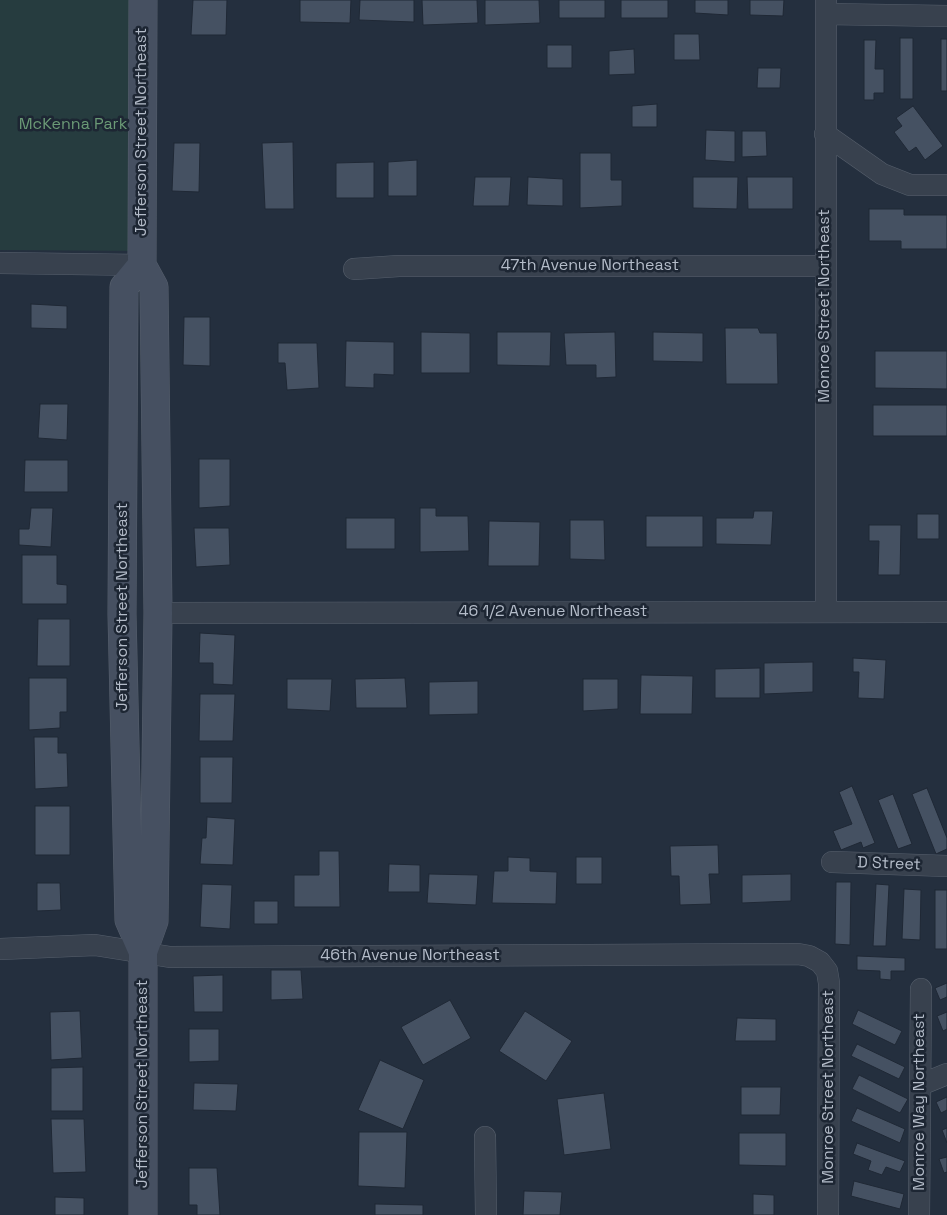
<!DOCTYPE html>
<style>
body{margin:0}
canvas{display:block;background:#242f3e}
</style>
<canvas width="947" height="1215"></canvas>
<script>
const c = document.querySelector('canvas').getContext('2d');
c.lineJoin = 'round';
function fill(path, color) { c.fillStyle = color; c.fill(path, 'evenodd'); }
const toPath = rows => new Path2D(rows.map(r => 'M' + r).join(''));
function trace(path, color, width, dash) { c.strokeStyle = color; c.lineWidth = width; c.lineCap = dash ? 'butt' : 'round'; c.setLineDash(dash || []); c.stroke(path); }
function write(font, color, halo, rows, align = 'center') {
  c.font = font + ' "Space Grotesk",sans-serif'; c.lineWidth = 5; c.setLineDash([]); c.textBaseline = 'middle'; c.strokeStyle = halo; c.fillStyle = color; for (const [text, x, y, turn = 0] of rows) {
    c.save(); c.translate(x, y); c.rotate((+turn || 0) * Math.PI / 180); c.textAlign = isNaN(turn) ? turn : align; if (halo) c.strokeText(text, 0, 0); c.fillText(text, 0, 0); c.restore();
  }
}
const green = toPath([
 [0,0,145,0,148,251,0,250]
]);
const building = toPath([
 [193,0,227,0,226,35,191,35,193,0],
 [300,0,351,0,350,23,300,22,300,0],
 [360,0,414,0,414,22,359,20,360,0],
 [422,0,477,0,478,23,423,25,422,0],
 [485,0,539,0,540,23,485,25,485,0],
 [559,0,605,0,605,18,559,18,559,0],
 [621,0,668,0,668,18,621,18,621,0],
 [695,0,728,0,728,15,695,13,695,0],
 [750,0,784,0,783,16,750,15,750,0],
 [674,34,699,34,700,60,674,60,674,34],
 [900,38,913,38,913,99,900,99,900,38],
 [941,39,947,39,947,91,941,91,941,39],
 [864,40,876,40,875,69,884,69,884,93,874,93,874,100,864,100,864,40],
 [547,45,572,45,572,68,547,68,547,45],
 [634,49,635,74,609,75,609,51,634,49],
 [758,68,781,68,780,88,757,88,758,68],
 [657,104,657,127,632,127,632,106,657,104],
 [913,106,943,146,925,160,916,147,909,152,894,132,902,126,896,118,913,106],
 [706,130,735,131,735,162,705,160,706,130],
 [742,131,766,131,767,156,742,157,742,131],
 [293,142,294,209,265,209,262,143,293,142],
 [174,143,200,143,199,192,172,191,174,143],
 [580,153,611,153,611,180,622,180,622,206,580,208,580,153],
 [417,160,417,196,388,196,388,162,417,160],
 [374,162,374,198,336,198,336,163,374,162],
 [475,177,511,177,509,206,473,206,475,177],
 [528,177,563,179,563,206,527,205,528,177],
 [693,177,738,177,737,209,693,208,693,177],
 [747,177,793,177,793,209,748,209,747,177],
 [869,209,904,209,904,215,947,215,947,249,901,249,901,241,869,241,869,209],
 [31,304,67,306,67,329,31,328,31,304],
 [184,317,210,317,210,366,183,365,184,317],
 [725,328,758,328,760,333,777,333,778,384,726,384,725,328],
 [421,332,470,333,470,373,421,373,421,332],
 [497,332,551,332,550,366,497,365,497,332],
 [615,332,616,377,596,378,596,365,566,365,564,333,615,332],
 [653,332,703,333,703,362,653,361,653,332],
 [346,341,394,342,394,375,374,374,374,388,345,387,346,341],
 [278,343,317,343,319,388,287,390,285,363,278,363,278,343],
 [875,351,947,351,947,389,875,388,875,351],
 [40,404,68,404,67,440,38,438,40,404],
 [873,405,947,405,947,436,873,436,873,405],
 [199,459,230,459,230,506,199,508,199,459],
 [25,460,68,460,68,492,24,492,25,460],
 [31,508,53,508,51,547,19,545,19,529,29,529,31,508],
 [420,508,436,508,436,516,468,516,469,551,420,552,420,508],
 [754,511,773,511,771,545,716,544,716,518,753,518,754,511],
 [917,514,939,514,939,539,917,539,917,514],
 [646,516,703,516,703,547,646,547,646,516],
 [346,518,395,518,395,549,346,549,346,518],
 [570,520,604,520,605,560,570,559,570,520],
 [489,521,540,522,539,566,488,566,489,521],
 [869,525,901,525,900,575,878,575,879,541,869,541,869,525],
 [194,528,229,528,230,565,196,567,194,528],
 [22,555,57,555,57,584,67,585,67,604,22,604,22,555],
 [38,619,70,619,70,666,37,666,38,619],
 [200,633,235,635,233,685,213,684,213,663,199,663,200,633],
 [853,658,886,660,884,699,858,698,859,672,853,672,853,658],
 [813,662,813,692,764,694,764,663,813,662],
 [760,668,760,698,715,698,715,669,760,668],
 [641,675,693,676,692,714,640,714,641,675],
 [29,678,67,678,67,712,60,712,60,728,29,730,29,678],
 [405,678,407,708,356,708,355,679,405,678],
 [287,679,332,679,330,711,287,709,287,679],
 [583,679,618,679,618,709,583,711,583,679],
 [478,681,478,714,429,715,429,682,478,681],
 [200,694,235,694,233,741,199,741,200,694],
 [34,737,58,737,58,753,67,753,68,787,35,789,34,737],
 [200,757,233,757,232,803,200,803,200,757],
 [852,786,875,843,863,848,861,842,841,850,833,831,852,824,839,792,852,786],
 [927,788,947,838,947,849,936,854,912,794,927,788],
 [893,794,912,844,898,849,878,800,893,794],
 [35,806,70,806,70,855,35,855,35,806],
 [207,817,235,819,233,865,200,864,202,838,206,838,207,817],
 [718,845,719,874,709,874,711,904,680,905,679,876,671,876,670,846,718,845],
 [319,851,339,851,340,907,294,907,294,875,319,875,319,851],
 [508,857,530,858,530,871,557,872,556,904,492,903,494,871,508,871,508,857],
 [576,857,602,857,602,884,576,884,576,857],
 [389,864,420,865,420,892,388,892,389,864],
 [429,874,478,875,476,905,427,903,429,874],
 [791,874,791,901,742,903,742,875,791,874],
 [836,882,851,882,850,945,835,944,836,882],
 [37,883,60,883,61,910,37,911,37,883],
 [202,884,232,885,230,929,200,927,202,884],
 [876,884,889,885,886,946,873,946,876,884],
 [904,889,921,890,920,940,902,939,904,889],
 [935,890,947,890,947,949,935,949,935,890],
 [254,901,278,901,278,924,254,924,254,901],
 [857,956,905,958,905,971,891,971,891,980,880,979,880,971,857,970,857,956],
 [271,970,301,970,303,999,271,1000,271,970],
 [223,975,223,1012,194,1012,193,976,223,975],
 [947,983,947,997,940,1000,935,988,947,983],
 [450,1000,471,1038,423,1065,401,1027,450,1000],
 [858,1010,902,1031,895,1045,852,1024,858,1010],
 [80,1011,82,1058,51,1060,50,1012,80,1011],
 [525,1011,572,1041,546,1081,499,1051,525,1011],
 [947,1012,947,1029,943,1031,937,1016,947,1012],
 [737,1018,776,1019,776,1041,735,1041,737,1018],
 [189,1029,219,1029,219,1061,189,1062,189,1029],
 [857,1044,905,1067,899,1079,851,1056,857,1044],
 [380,1060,424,1080,403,1129,358,1110,380,1060],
 [83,1067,83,1111,51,1111,51,1068,83,1067],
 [859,1075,908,1099,900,1113,852,1089,859,1075],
 [194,1083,238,1084,236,1111,193,1110,194,1083],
 [741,1087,781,1087,780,1115,741,1115,741,1087],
 [604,1093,611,1149,564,1155,557,1099,604,1093],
 [947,1097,947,1110,941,1113,936,1102,947,1097],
 [857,1108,905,1129,900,1143,851,1121,857,1108],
 [51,1119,84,1119,86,1172,53,1173,51,1119],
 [947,1128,947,1143,942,1130,947,1128],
 [359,1132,407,1132,405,1188,358,1186,359,1132],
 [739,1133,786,1133,786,1166,739,1165,739,1133],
 [857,1143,905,1161,900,1172,886,1167,882,1175,868,1170,871,1161,853,1154,857,1143],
 [947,1157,947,1172,944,1173,939,1159,947,1157],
 [189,1168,217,1168,220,1215,197,1215,197,1205,189,1205,189,1168],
 [854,1181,904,1194,900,1209,851,1196,854,1181],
 [524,1191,562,1192,560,1215,523,1215,524,1191],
 [753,1194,774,1195,774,1215,753,1215,753,1194],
 [55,1197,84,1198,84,1215,55,1215,55,1197],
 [375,1204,423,1205,423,1215,375,1215,375,1204]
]);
const street = toPath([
 [826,14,947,16],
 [825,134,882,174,910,185,947,185],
 [0,263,142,265],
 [354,269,399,266,826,266],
 [826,611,826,0],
 [158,613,947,612],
 [832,862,947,866],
 [0,949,95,945,170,957,798,954,809,956,820,962,827,971,829,983,828,1215],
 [920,1085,947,1074],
 [485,1137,486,1215],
 [919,1215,921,989]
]);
const secondary = toPath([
 [143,0,142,265,154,287,158,613,154,921,143,952,143,1215],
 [142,265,124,287,122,614,129,920,143,952]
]);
const parkNames = [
 ["McKenna Park",73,125]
];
const streetNames = [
 ["Jefferson Street Northeast",142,132,-90],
 ["47th Avenue Northeast",590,266],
 ["Monroe Street Northeast",825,306,-90],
 ["Jefferson Street Northeast",123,607,-90],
 ["46 1/2 Avenue Northeast",553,612],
 ["D Street",889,864,2],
 ["46th Avenue Northeast",410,956],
 ["Jefferson Street Northeast",143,1084,-90],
 ["Monroe Street Northeast",829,1087,-90],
 ["Monroe Way Northeast",920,1102,-90]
];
fill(green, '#263c3f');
fill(building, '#455162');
trace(building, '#1f2835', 1);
trace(street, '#565f6c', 22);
trace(secondary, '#565f6c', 29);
trace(street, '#38414e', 21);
trace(secondary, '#465061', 28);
write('16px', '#6b9a76', '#1d2633', parkNames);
write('16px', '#b4bcc9', '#1d2633', streetNames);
</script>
